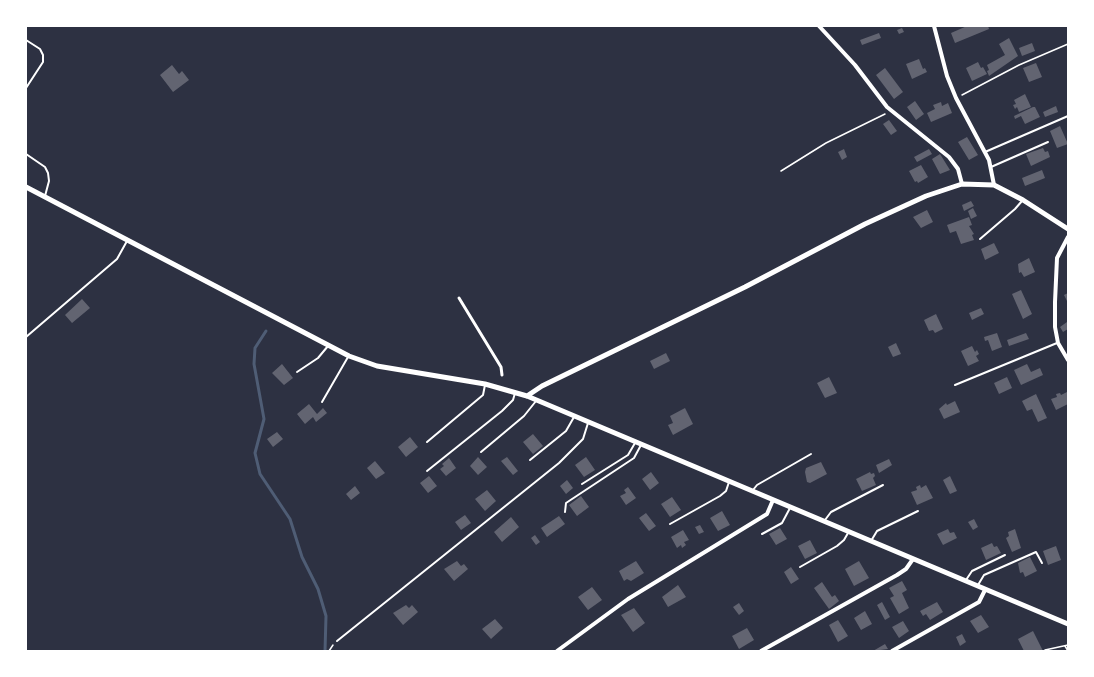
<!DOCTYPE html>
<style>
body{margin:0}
#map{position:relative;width:1094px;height:677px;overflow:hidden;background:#2d3142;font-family:Arial,sans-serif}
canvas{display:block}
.frame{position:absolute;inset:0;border:27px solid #fff;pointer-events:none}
</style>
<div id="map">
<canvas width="1094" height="677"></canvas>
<div class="frame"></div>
</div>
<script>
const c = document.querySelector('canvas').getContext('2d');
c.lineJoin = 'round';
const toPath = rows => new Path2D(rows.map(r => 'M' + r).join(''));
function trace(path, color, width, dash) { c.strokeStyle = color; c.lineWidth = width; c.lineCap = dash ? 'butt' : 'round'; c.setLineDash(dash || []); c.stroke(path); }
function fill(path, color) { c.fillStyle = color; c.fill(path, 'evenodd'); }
const stream = toPath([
 [266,331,255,348,254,364,264,419,255,453,260,474,290,519,302,557,318,589,326,616,325,651]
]);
const building = toPath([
 [967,26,988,26,989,29,955,43,951,33],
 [902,28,904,32,899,34,897,30],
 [879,33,881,38,862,45,860,40],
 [1009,38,1018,56,989,76,987,71,989,70,987,65,1005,55,999,44],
 [1032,43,1035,51,1022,56,1019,48],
 [919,59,923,69,925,68,927,72,912,79,906,64],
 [978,62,981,68,983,67,987,74,972,81,966,68],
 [1036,63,1042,77,1029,82,1023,68],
 [172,65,179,74,182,71,189,80,173,92,160,75],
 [885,68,903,92,894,99,876,75],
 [1025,94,1031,107,1019,112,1017,107,1015,109,1013,105,1016,104,1014,100],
 [915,101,924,114,916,120,907,107],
 [941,102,942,106,948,103,952,113,931,122,927,113,935,109,933,105],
 [1056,106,1058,112,1045,117,1043,112],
 [1033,107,1035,107,1040,117,1025,124,1021,116,1015,119,1014,116],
 [889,120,897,131,891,135,883,124],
 [1060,126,1068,144,1057,148,1050,131],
 [967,137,978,155,969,160,958,142],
 [1043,148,1045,152,1048,151,1050,157,1031,166,1026,154],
 [844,149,847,157,842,160,838,152],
 [929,149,932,154,917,162,914,157],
 [940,154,950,170,940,174,932,159],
 [921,165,928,177,918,183,917,181,915,182,909,171],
 [1042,170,1045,178,1025,186,1022,178],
 [971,201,974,206,964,211,962,205],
 [973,208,977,216,971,219,968,211],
 [927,210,933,222,921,228,913,217],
 [969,217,972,225,969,226,974,234,972,235,974,240,961,244,956,231,950,233,947,225],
 [994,243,999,253,985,260,981,249],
 [1029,258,1035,272,1024,277,1021,272,1019,273,1018,264],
 [1021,290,1032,314,1023,319,1012,294],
 [1068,293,1068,303,1064,295],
 [82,299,90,308,72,323,65,315],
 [981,308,984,314,972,320,969,313],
 [936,314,943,329,935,333,933,330,929,331,924,320],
 [1067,322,1068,329,1063,332,1060,327],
 [997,333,1002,347,992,351,988,340,985,341,984,337],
 [1026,333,1029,339,1009,346,1007,340],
 [896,343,901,354,893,357,888,347],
 [972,346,975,352,977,350,979,354,976,356,979,361,968,366,961,351],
 [666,353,670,361,654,369,650,361],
 [282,364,293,378,284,385,272,373],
 [1027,364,1031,372,1040,368,1043,375,1021,385,1014,370],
 [829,377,837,393,825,398,817,383],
 [1007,377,1012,388,999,394,994,383],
 [1067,392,1068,404,1056,410,1051,399,1057,397,1056,394,1060,393,1061,395],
 [1036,394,1047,418,1038,422,1032,409,1027,411,1022,401],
 [955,401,960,412,944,419,939,409,946,403,947,405],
 [309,404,317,414,323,408,327,413,316,422,313,417,305,424,297,414],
 [685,408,693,424,673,435,668,425,673,423,670,416],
 [277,432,283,439,273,447,267,439],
 [533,434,543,446,533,454,523,442],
 [410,437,418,447,406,457,398,447],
 [478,457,487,467,478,475,470,466],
 [507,457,518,471,513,475,501,461],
 [586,457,595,470,584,477,575,465],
 [449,458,456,468,446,476,440,469,444,466,442,464],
 [889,459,892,465,879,473,876,465],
 [375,461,385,473,376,479,367,468],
 [821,462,827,474,810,483,807,482,805,472,806,468],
 [651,472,659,483,650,490,642,479],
 [870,472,871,474,874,473,875,476,873,478,876,485,862,491,856,479],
 [429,476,437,486,428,493,420,483],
 [950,476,957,491,950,494,943,480],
 [567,480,573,488,566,494,560,486],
 [920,485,921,488,926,485,933,498,917,505,911,492,917,490,916,487],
 [355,486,360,493,351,500,346,494],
 [628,487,636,498,626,505,620,496,626,493,624,490],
 [487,490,496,501,485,511,475,499],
 [581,496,589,507,577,516,569,505],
 [672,497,681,510,670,517,661,504],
 [722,511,730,525,718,531,710,518],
 [646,513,656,526,649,531,639,518],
 [465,515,471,523,461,530,455,522],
 [559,516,565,524,547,537,541,528],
 [511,517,519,527,502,542,494,532],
 [974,519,978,527,973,530,968,522],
 [700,525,704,532,699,534,695,527],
 [780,528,787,539,776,545,769,534],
 [948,529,950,533,954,532,957,538,943,545,937,534],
 [1015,529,1021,548,1012,552,1006,538,1009,536,1008,532],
 [683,530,689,540,684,542,686,545,682,548,681,545,677,548,671,537],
 [535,535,540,542,536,545,531,538],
 [810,540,817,553,805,559,798,546],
 [992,543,994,547,997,546,1001,553,986,560,981,548],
 [1056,546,1061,560,1048,565,1043,551],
 [1030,557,1037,571,1025,577,1023,572,1020,573,1018,563],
 [457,561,461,566,464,564,468,569,454,581,444,569],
 [636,561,644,573,631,581,627,579,624,581,619,571],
 [859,561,869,578,854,586,845,569],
 [791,567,799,579,791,584,784,572],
 [902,581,907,590,902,593,909,608,899,614,890,598,894,596,889,588],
 [822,582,832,597,835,595,839,601,829,609,814,588],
 [678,585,686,597,668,607,662,597],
 [592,587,602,600,588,610,578,597],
 [882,602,890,617,885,620,877,605],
 [937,602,943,612,930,620,926,614,923,616,920,611],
 [739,603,744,611,739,615,733,607],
 [406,605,409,608,412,605,418,612,403,625,393,613],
 [634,608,645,623,633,632,621,615],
 [865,611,872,624,861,630,854,618],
 [981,615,989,627,978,633,970,621],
 [495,619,503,628,491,639,482,629],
 [838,620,848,636,838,642,829,625],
 [903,621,909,631,899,638,892,627],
 [747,628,754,640,739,649,732,636],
 [1033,631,1043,651,1024,651,1018,639],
 [962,634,966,642,960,646,956,637],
 [885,644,888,649,873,651]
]);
const path = toPath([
 [962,95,1019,65,1068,44],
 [781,171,826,143,885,114],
 [1065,646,1068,651],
 [1045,650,1068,645],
 [329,651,333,645]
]);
const service = toPath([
 [26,40,40,49,43,55,43,62,26,88],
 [985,152,1068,116],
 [26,154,45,167,48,173,49,181,45,196],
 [991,167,1048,142],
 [980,239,1015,209,1022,201],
 [26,337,117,259,127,241],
 [297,372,318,358,328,346],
 [955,385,1057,343],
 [322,402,348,357],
 [427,442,483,395,485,385],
 [481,452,524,416,536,401],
 [530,460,566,431,574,417],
 [427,471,502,411,513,400,515,393],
 [582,484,628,455,635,443],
 [753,490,757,485,811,454],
 [565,512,566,503,634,458,641,445],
 [825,520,831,512,883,485],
 [670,524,720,496,726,491,729,482],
 [762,534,782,523,790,508],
 [871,541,877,531,918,511],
 [800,567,837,546,844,540,848,533],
 [966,580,972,571,1005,555],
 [978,585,984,575,1036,552,1042,563],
 [337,641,559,463,583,439,588,423]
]);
const pedestrian = toPath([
 [459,298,501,367,502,375]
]);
const minor = toPath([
 [819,26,855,65,887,107,949,157,958,169,962,184],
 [934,26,947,76,956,98,989,160,994,185],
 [1068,237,1057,258,1055,302,1055,327,1058,343,1068,360],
 [557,651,628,599,767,514,773,500],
 [761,651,897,575,906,569,913,559],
 [892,651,979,602,985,590]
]);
const tertiary = toPath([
 [26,187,349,356,377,366,485,384,527,396,1068,624],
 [527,396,542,386,745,287,865,224,926,196,962,184,994,185,1023,200,1068,229]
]);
trace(stream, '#4f5d75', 3);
fill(building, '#626471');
trace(path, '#fff', 1.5);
trace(service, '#fff', 2);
trace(pedestrian, '#fff', 3);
trace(minor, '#fff', 4);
trace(tertiary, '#fff', 5);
</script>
